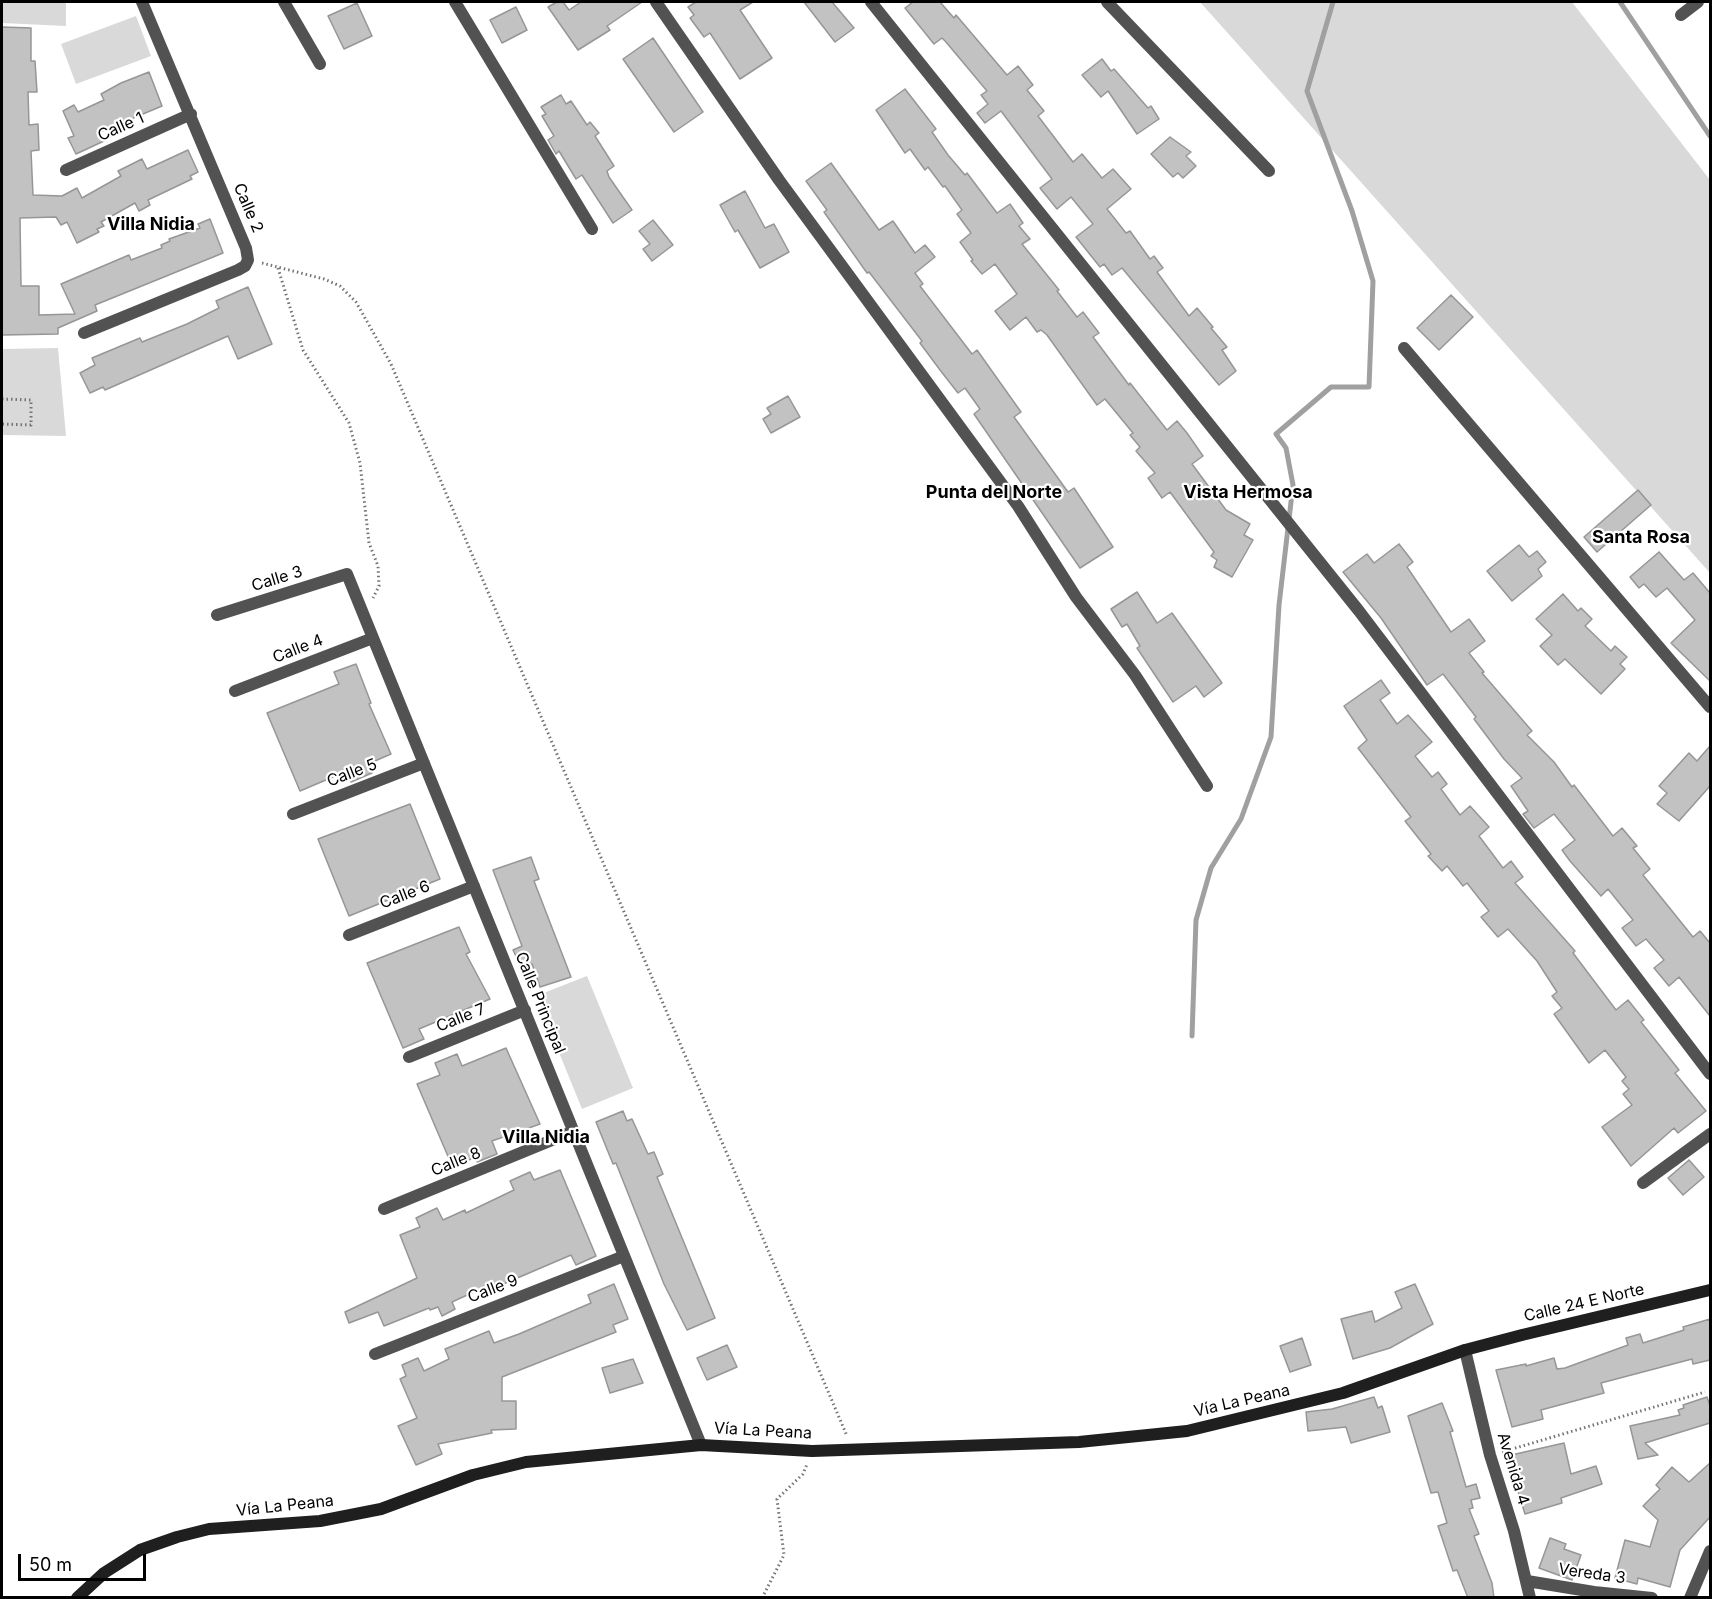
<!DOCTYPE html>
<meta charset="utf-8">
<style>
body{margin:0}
#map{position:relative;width:1712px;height:1599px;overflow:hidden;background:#fff;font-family:Inter,sans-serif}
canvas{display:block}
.frame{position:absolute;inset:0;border:3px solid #000;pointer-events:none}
.scale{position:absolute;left:18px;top:1554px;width:128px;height:27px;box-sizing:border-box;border:3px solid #000;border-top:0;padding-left:8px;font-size:18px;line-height:21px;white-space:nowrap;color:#000;-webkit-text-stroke:4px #fff;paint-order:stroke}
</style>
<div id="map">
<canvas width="1712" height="1599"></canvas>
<div class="frame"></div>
<div class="scale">50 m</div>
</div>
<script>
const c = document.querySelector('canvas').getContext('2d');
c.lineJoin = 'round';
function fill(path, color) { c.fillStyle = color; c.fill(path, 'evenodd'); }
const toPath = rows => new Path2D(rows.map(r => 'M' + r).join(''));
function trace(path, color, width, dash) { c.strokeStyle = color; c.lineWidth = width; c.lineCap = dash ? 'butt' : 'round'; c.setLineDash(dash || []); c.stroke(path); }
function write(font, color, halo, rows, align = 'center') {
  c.font = font + ' Inter,sans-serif'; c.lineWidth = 4.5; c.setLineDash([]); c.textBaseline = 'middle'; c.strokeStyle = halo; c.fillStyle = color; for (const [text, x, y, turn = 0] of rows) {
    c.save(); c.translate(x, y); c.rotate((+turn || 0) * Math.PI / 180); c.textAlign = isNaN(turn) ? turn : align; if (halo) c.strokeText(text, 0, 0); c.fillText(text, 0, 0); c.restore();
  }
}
const green = toPath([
 [2,2,66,2,66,26,2,23],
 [1200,2,1572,2,1710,180,1710,573],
 [136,16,151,56,76,84,61,44],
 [58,348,66,436,2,435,2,349],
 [587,976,633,1088,582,1109,536,996]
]);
const stream = toPath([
 [1620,2,1710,136],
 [1192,1036,1196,920,1211,868,1241,819,1271,737,1279,605,1293,485,1286,448,1276,434,1331,387,1369,387,1373,281,1352,211,1307,91,1333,2]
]);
const building = toPath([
 [557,2,563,2,569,10,581,2,642,2,607,26,610,30,578,50,548,7,557,2],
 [696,2,753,2,740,10,772,58,740,79,710,33,704,37,690,18,694,15,688,7,696,2],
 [804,2,832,2,854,28,835,42,804,2],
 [913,2,940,2,954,18,956,15,1007,75,1018,66,1033,85,1027,90,1044,111,1038,116,1073,162,1082,154,1102,178,1113,169,1131,189,1107,209,1126,233,1130,231,1150,259,1154,256,1163,268,1157,272,1189,316,1197,308,1213,327,1211,328,1227,347,1222,350,1236,371,1219,385,1122,268,1112,275,1104,264,1100,267,1076,237,1093,224,1071,197,1057,209,1040,188,1052,179,1001,111,985,123,977,113,988,104,981,95,987,91,946,42,942,38,934,44,905,8,913,2],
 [357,3,372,36,344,49,328,16,357,3],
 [516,7,527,30,502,43,490,20,516,7],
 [2,27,31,28,31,61,35,61,37,92,28,92,29,125,38,124,39,150,31,151,33,195,62,196,77,188,82,198,121,176,118,171,142,159,147,169,188,150,198,172,190,176,192,179,148,200,150,205,139,211,135,203,101,222,104,226,97,229,99,232,77,243,67,222,61,225,56,217,20,218,21,286,39,286,39,315,75,314,61,284,129,255,131,260,162,248,161,245,170,241,169,239,200,228,198,224,210,219,223,253,95,305,97,311,58,328,58,334,2,335,2,27],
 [653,38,703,112,674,132,623,59,653,38],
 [1102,59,1111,71,1114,69,1148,108,1151,106,1159,119,1137,134,1108,91,1101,97,1082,75,1102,59],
 [149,72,162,106,100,132,104,141,76,154,68,138,74,136,63,111,74,105,78,112,104,100,101,94,121,83,149,72],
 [905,89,936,129,932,132,948,155,965,175,967,173,997,213,1010,204,1023,223,1019,226,1030,239,1022,244,1059,290,1057,291,1077,317,1083,312,1099,333,1093,337,1129,385,1130,383,1167,430,1177,421,1187,433,1203,456,1192,464,1226,510,1250,524,1244,535,1253,540,1232,577,1214,567,1217,560,1211,556,1214,552,1170,492,1162,498,1148,478,1155,473,1136,451,1140,447,1130,435,1133,433,1105,399,1097,405,1047,335,1041,330,1037,332,1026,317,1010,330,995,311,1017,294,995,264,982,274,971,261,973,260,960,242,971,233,957,214,962,210,945,186,943,187,928,167,925,170,910,149,905,153,876,110,905,89],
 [561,95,566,104,571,101,587,125,590,122,599,133,595,136,614,166,607,171,609,177,632,210,613,223,582,175,576,179,559,151,556,154,548,140,554,136,542,116,546,114,541,107,561,95],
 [1170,137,1191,152,1186,156,1196,166,1183,178,1178,173,1173,177,1151,154,1170,137],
 [831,163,879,230,893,221,915,253,925,245,935,257,915,273,923,284,920,286,972,354,977,350,1021,412,1014,417,1068,492,1074,488,1113,547,1080,568,974,414,980,409,965,388,958,393,940,370,920,343,922,341,869,272,867,273,824,212,827,210,806,181,831,163],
 [745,191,765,228,774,224,789,252,760,268,738,230,735,232,720,205,745,191],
 [653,220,673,245,652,261,643,249,650,244,639,231,653,220],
 [248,287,272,344,238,359,228,336,105,390,103,387,90,393,80,373,95,365,92,358,140,338,142,342,187,324,219,308,216,301,248,287],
 [1451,295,1473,317,1439,350,1417,328,1451,295],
 [788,396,800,417,771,433,763,419,771,414,767,408,788,396],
 [1638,490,1651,505,1597,552,1584,537,1638,490],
 [1399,544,1413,562,1407,567,1451,632,1469,619,1485,641,1469,653,1484,672,1482,673,1532,731,1527,735,1554,762,1572,787,1574,785,1613,836,1622,828,1637,846,1633,848,1650,869,1643,875,1693,937,1700,931,1710,943,1710,1016,1679,977,1669,986,1654,968,1664,960,1646,939,1636,946,1622,928,1633,920,1608,889,1601,896,1570,861,1562,850,1575,840,1554,814,1534,828,1523,814,1528,811,1511,786,1522,778,1504,759,1474,719,1476,717,1443,674,1427,685,1381,618,1343,572,1367,554,1374,563,1399,544],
 [1519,545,1529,557,1537,551,1546,562,1538,569,1542,576,1512,601,1487,571,1519,545],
 [1659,552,1684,580,1693,573,1710,593,1710,681,1671,643,1695,620,1667,588,1656,597,1644,584,1639,588,1630,577,1659,552],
 [1137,592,1157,623,1172,613,1222,683,1204,697,1196,686,1173,702,1137,648,1140,646,1127,624,1122,627,1111,609,1137,592],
 [1563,594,1578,611,1581,608,1592,619,1585,626,1611,651,1615,646,1627,657,1620,664,1625,669,1601,694,1565,659,1558,665,1540,646,1552,635,1536,619,1563,594],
 [356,664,371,703,369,704,391,754,368,764,372,773,351,782,347,771,300,791,267,713,339,684,334,672,356,664],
 [1381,680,1390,693,1380,700,1397,724,1408,715,1432,742,1415,756,1432,777,1438,772,1447,784,1441,789,1460,815,1470,806,1489,827,1479,836,1503,868,1511,861,1523,877,1515,883,1575,951,1573,953,1616,1010,1628,1000,1644,1020,1641,1022,1679,1070,1675,1073,1706,1111,1678,1133,1674,1128,1631,1166,1602,1127,1632,1105,1623,1094,1629,1089,1622,1081,1626,1077,1605,1050,1589,1063,1554,1014,1562,1008,1552,996,1557,992,1537,961,1508,929,1498,937,1481,917,1489,911,1467,883,1463,886,1447,866,1442,871,1428,856,1431,854,1405,821,1411,817,1358,748,1367,740,1344,706,1381,680],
 [1710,746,1710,786,1679,821,1657,804,1667,793,1659,786,1689,753,1697,761,1710,746],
 [410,804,440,879,349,916,318,839,410,804],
 [531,857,539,879,534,881,571,977,540,987,532,964,522,969,513,950,522,946,493,870,531,857],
 [459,927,470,952,466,954,490,999,419,1029,424,1039,403,1048,367,963,459,927],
 [506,1048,540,1124,492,1141,497,1154,477,1162,475,1157,453,1168,417,1084,440,1075,435,1063,457,1054,462,1066,506,1048],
 [623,1111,627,1121,632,1119,648,1154,654,1152,663,1174,657,1177,715,1318,687,1330,664,1284,616,1163,613,1164,596,1122,623,1111],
 [1689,1160,1704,1177,1683,1195,1668,1178,1689,1160],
 [560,1170,596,1256,576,1265,571,1255,501,1285,500,1282,476,1291,452,1302,455,1309,442,1316,438,1307,430,1310,429,1308,384,1326,378,1312,349,1323,345,1312,417,1278,400,1235,420,1227,416,1218,437,1208,443,1220,465,1210,466,1213,514,1190,510,1181,530,1172,534,1180,560,1170],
 [614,1284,628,1319,613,1325,616,1332,502,1377,502,1401,516,1401,516,1429,491,1430,492,1433,438,1444,442,1454,416,1465,398,1426,417,1418,400,1379,406,1376,402,1365,418,1358,424,1371,449,1359,445,1349,489,1331,494,1343,519,1334,591,1303,588,1295,614,1284],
 [1415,1284,1433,1324,1390,1348,1353,1359,1341,1319,1372,1311,1375,1322,1402,1308,1395,1292,1415,1284],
 [1710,1319,1710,1360,1693,1364,1692,1359,1601,1383,1604,1393,1541,1410,1543,1419,1512,1427,1496,1370,1526,1364,1526,1366,1554,1358,1557,1369,1565,1368,1628,1345,1626,1338,1640,1334,1643,1343,1684,1330,1683,1327,1710,1319],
 [1302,1338,1311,1365,1290,1372,1280,1346,1302,1338],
 [727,1345,737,1367,707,1380,697,1358,727,1345],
 [633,1359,643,1383,610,1393,602,1368,633,1359],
 [1374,1397,1378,1408,1382,1406,1390,1432,1351,1443,1346,1427,1308,1431,1306,1412,1332,1409,1374,1397],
 [1707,1397,1710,1406,1710,1423,1645,1443,1658,1455,1638,1459,1630,1426,1680,1415,1678,1410,1684,1408,1683,1405,1707,1397],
 [1442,1403,1453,1431,1450,1432,1466,1487,1476,1484,1480,1498,1471,1500,1473,1508,1469,1509,1479,1534,1474,1536,1492,1583,1494,1598,1468,1598,1457,1570,1453,1571,1438,1526,1447,1523,1438,1492,1431,1493,1408,1416,1442,1403],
 [1564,1443,1571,1474,1596,1466,1602,1484,1561,1498,1562,1503,1525,1514,1507,1456,1564,1443],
 [1710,1463,1710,1517,1680,1550,1670,1587,1638,1578,1637,1584,1615,1578,1625,1540,1650,1547,1658,1520,1643,1506,1660,1489,1656,1485,1672,1467,1689,1482,1710,1463],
 [1550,1538,1566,1544,1564,1549,1581,1555,1572,1580,1539,1568,1550,1538]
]);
const path = toPath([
 [262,263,324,279,340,286,356,302,391,364,847,1436],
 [278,268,303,350,349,423,360,463,369,543,378,566,379,586,373,598],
 [2,399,31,400,31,425,2,424],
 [1502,1452,1705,1392],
 [762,1598,784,1555,777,1499,803,1474,807,1464]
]);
const street = toPath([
 [284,2,320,64],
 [455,2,592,229],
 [656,2,779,180,1018,506,1076,597,1135,675,1207,786],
 [871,2,1359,611,1710,1074],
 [1107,2,1269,171],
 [1681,15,1698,2],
 [66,170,191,114],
 [84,333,238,270,245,266,248,260,246,248,142,2],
 [1404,348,1710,707],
 [217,615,347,574,701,1445],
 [235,691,373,638],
 [293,814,424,763],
 [349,935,474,886],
 [409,1057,525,1010],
 [1643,1183,1710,1134],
 [384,1209,574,1131],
 [1465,1350,1490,1455,1514,1531,1530,1598],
 [375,1354,624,1256],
 [1527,1581,1594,1592,1652,1598],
 [1690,1598,1710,1551]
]);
const secondary = toPath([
 [77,1598,104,1573,140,1550,177,1537,209,1529,320,1521,381,1509,473,1475,526,1462,701,1445,812,1451,1079,1442,1187,1431,1343,1393,1465,1350,1522,1335,1710,1290]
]);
const streetNames = [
 ["Calle 1",121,127,-24],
 ["Calle 2",248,208,67],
 ["Calle 3",277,579,-17],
 ["Calle 4",298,649,-21],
 ["Calle 5",352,773,-21],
 ["Calle 6",405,895,-21],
 ["Calle Principal",540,1003,68],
 ["Calle 7",461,1018,-22],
 ["Calle 8",456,1162,-22],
 ["Calle 9",493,1289,-21],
 ["Calle 24 E Norte",1584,1303,-13],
 ["Vía La Peana",1242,1401,-13],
 ["Vía La Peana",763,1431,3],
 ["Avenida 4",1513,1469,73],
 ["Vía La Peana",285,1506,-6],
 ["Vereda 3",1592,1574,8]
];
const neighbourhoodNames = [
 ["Villa Nidia",151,225],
 ["Punta del Norte",994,493],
 ["Vista Hermosa",1248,493],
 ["Santa Rosa",1641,538],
 ["Villa Nidia",546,1138]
];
fill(green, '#d9d9d9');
trace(stream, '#a0a0a0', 5);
fill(building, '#c2c2c2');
trace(building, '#969696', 1.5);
trace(path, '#747474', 3, [1.5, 3]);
trace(street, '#525252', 12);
trace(secondary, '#1f1f1f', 12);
write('16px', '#000', '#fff', streetNames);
write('bold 18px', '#000', '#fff', neighbourhoodNames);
</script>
